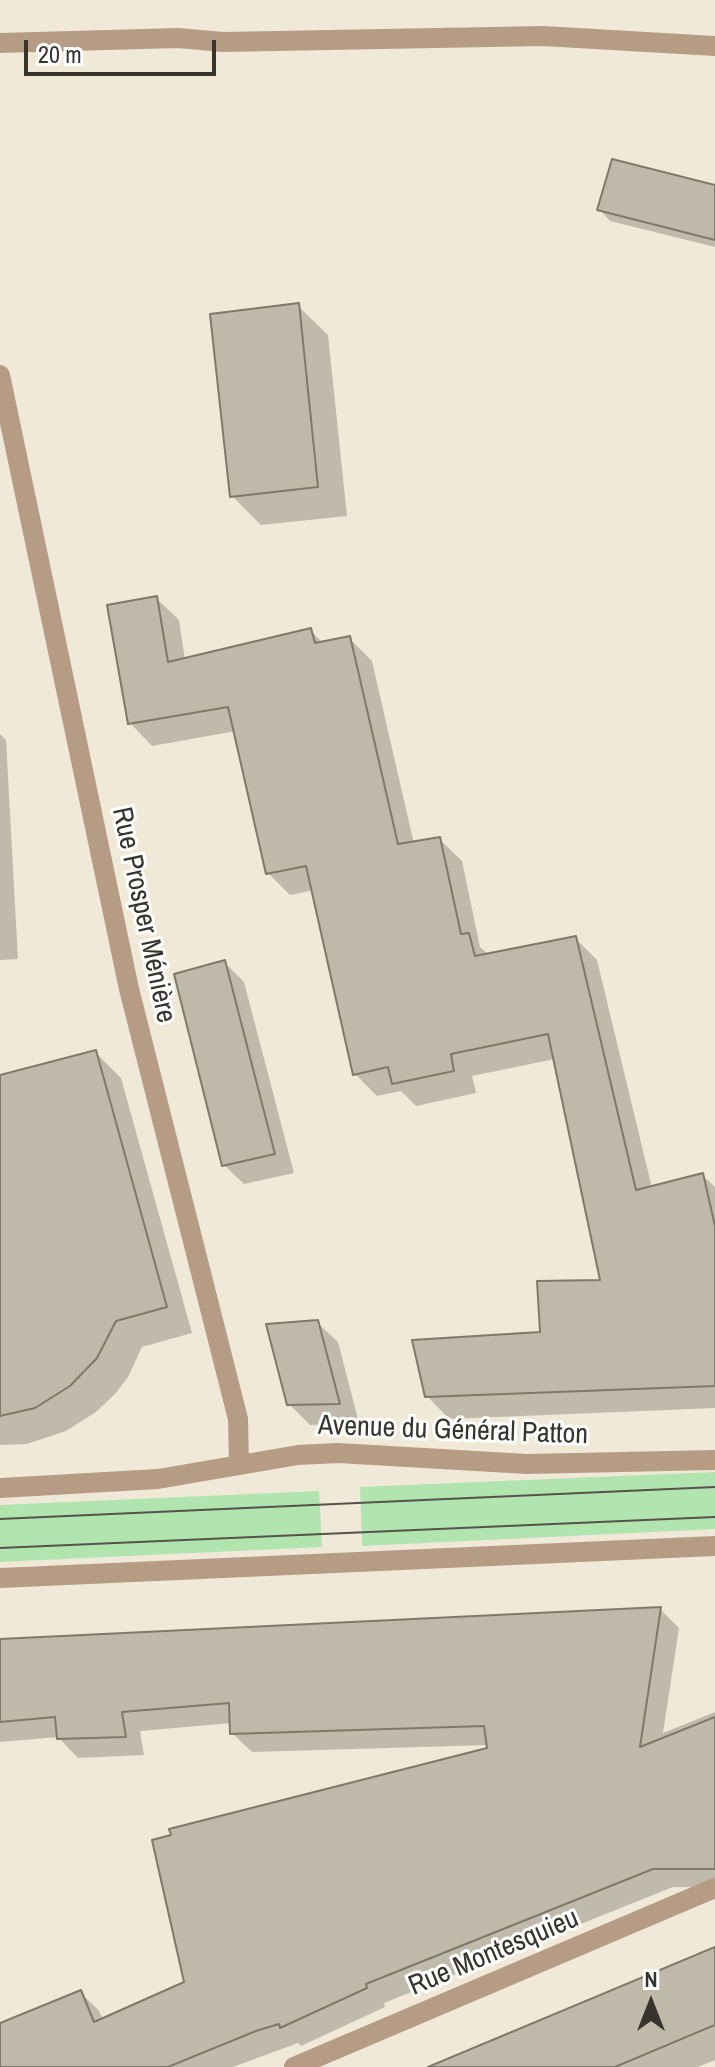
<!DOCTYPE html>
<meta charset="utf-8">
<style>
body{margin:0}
#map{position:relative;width:715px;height:2067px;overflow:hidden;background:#f0e9d8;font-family:"Archivo Narrow",sans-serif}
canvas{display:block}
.north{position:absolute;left:611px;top:1963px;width:80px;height:80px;-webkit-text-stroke:6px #fff;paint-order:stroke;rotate:0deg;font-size:22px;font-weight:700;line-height:32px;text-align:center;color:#36342d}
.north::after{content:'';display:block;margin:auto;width:28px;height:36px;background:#36342d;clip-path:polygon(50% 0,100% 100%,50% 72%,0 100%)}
.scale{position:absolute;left:24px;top:40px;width:192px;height:36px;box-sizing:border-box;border:4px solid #36342d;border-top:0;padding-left:10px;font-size:24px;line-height:28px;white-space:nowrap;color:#36342d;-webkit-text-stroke:6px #fff;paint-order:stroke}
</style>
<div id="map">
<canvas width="715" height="2067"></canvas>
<div class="north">N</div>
<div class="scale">20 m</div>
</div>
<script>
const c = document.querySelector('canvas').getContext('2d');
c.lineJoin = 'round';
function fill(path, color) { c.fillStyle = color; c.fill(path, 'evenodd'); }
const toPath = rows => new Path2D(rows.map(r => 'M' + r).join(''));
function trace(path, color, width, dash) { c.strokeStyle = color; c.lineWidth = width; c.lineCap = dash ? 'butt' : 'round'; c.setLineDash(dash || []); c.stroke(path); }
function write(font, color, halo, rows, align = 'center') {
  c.font = font + ' "Archivo Narrow",sans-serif'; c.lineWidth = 6; c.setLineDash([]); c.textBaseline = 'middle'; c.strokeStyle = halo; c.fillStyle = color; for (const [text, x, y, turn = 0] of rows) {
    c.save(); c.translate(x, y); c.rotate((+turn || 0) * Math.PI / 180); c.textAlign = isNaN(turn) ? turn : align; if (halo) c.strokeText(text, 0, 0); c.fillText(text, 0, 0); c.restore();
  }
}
const green = toPath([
 [715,1472,715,1529,362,1546,360,1487],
 [319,1491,322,1547,0,1562,0,1505]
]);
const shadow = toPath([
 [715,188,715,247,610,221,599,209],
 [298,306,328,335,347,516,261,525,232,496],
 [156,598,179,620,185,660,310,630,324,644,349,638,372,661,414,844,439,839,462,861,480,947,489,955,575,938,597,960,652,1188,702,1175,715,1187,715,1408,449,1419,427,1396,542,1334,603,1282,555,1059,472,1076,476,1093,416,1106,401,1091,377,1096,355,1074,314,890,290,895,268,873,236,731,152,746,130,723],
 [0,734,6,740,18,959,0,960],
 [224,962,244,982,294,1173,244,1184,224,1165],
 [95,1052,121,1078,192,1333,142,1347,128,1377,116,1393,96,1412,66,1431,27,1444,0,1445,0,1077],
 [317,1322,338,1342,359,1423,310,1425,289,1404],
 [660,1609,679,1628,663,1733,715,1712,715,1887,673,1887,384,2003,385,2007,301,2046,298,2043,233,2067,0,2067,0,2025,80,1992,99,2011,103,2020,187,1984,489,1749,489,1745,252,1752,232,1733,232,1723,140,1731,144,1755,78,1758,58,1737,0,1742,0,1641],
 [715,1949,715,2060,698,2067,429,2067]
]);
const building = toPath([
 [612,159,715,185,715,240,597,210,612,159],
 [299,303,318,487,230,497,210,314,299,303],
 [157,596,168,662,311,628,315,643,350,636,398,844,440,837,461,934,469,933,475,956,576,936,636,1190,703,1173,715,1226,715,1386,425,1397,412,1340,540,1332,537,1281,600,1280,548,1034,451,1054,454,1071,392,1084,388,1067,353,1075,306,866,266,874,228,707,128,724,107,605,157,596],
 [225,960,275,1154,222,1166,174,974,225,960],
 [96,1050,167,1307,116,1321,97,1358,70,1386,35,1408,0,1416,0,1075,96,1050],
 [318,1320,340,1404,287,1405,266,1324,318,1320],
 [661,1607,640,1747,715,1717,715,1869,653,1869,366,1984,367,1988,280,2028,279,2024,256,2031,168,2067,0,2067,0,2023,81,1990,94,2022,184,1982,152,1840,171,1835,169,1829,487,1748,484,1726,230,1734,229,1703,122,1712,126,1737,57,1739,55,1717,0,1722,0,1639,661,1607],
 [715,1947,715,2025,615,2067,428,2067,715,1947]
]);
const minor = toPath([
 [0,43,178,38,223,42,543,36,715,46],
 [0,375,129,989,238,1419,239,1465],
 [0,1488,158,1479,298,1455,338,1453,527,1464,715,1460],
 [0,1578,715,1546],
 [294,2067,715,1888]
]);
const tram = toPath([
 [0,1519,715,1487],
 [0,1548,715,1517]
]);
const streetNames = [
 ["Rue Prosper Ménière",143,915,78],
 ["Avenue du Général Patton",453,1431,2],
 ["Rue Montesquieu",494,1953,-23]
];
fill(green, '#b2e4b0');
fill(shadow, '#0003');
fill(building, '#bfb9a9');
trace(building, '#7e7969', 2);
trace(minor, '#b79c85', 20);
trace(tram, '#55534a', 2);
write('28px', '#36342d', '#fff', streetNames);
</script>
